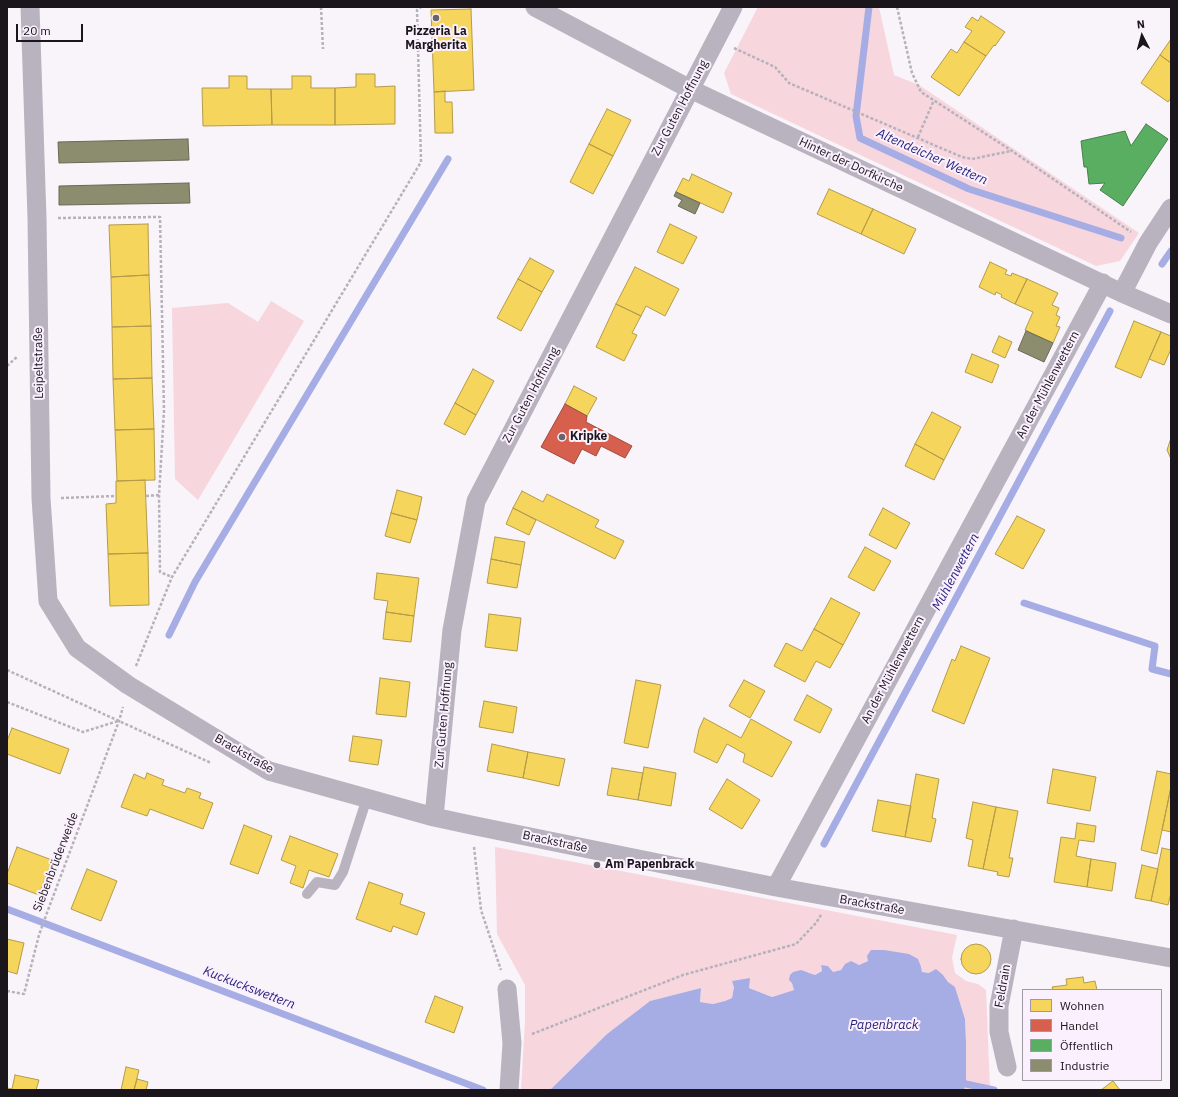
<!DOCTYPE html>
<meta charset="utf-8">
<style>
body{margin:0}
#map{position:relative;width:1178px;height:1097px;overflow:hidden;background:#f9f3fa;font-family:"IBM Plex Sans",sans-serif}
canvas{display:block}
.frame{position:absolute;inset:0;border:8px solid #1b151c;pointer-events:none}
.legend{position:absolute;left:1022px;top:989px;width:140px;height:92px;box-sizing:border-box;background:#fbf0fd;border:1px solid #a198a3;margin:0;padding:5px 7px;list-style:none;font-size:12px;color:#1b151c}
.legend li{display:flex;align-items:center;gap:8px;height:20px}
.legend b{width:20px;border:1px solid #a198a3}
.north{position:absolute;left:1122px;top:16px;width:40px;height:40px;-webkit-text-stroke:3px #fbf0fd;paint-order:stroke;rotate:354deg;font-size:11px;font-weight:700;line-height:16px;text-align:center;color:#1b151c}
.north::after{content:'';display:block;margin:auto;width:14px;height:18px;background:#1b151c;clip-path:polygon(50% 0,100% 100%,50% 72%,0 100%)}
.scale{position:absolute;left:16px;top:24px;width:67px;height:18px;box-sizing:border-box;border:2px solid #1b151c;border-top:0;padding-left:5px;font-size:12px;line-height:14px;white-space:nowrap;color:#1b151c;-webkit-text-stroke:3px #fbf0fd;paint-order:stroke}
</style>
<div id="map">
<canvas width="1178" height="1097"></canvas>
<div class="frame"></div>
<ul class="legend">
<li><b style="height:11px;background:#f6d55c"></b>Wohnen</li>
<li><b style="height:11px;background:#d6604d"></b>Handel</li>
<li><b style="height:11px;background:#5aae61"></b>Öffentlich</li>
<li><b style="height:11px;background:#8c8c6e"></b>Industrie</li>
</ul>
<div class="north">N</div>
<div class="scale">20 m</div>
</div>
<script>
const c = document.querySelector('canvas').getContext('2d');
c.lineJoin = 'round';
function fill(path, color) { c.fillStyle = color; c.fill(path, 'evenodd'); }
const toPath = rows => new Path2D(rows.map(r => 'M' + r).join(''));
function trace(path, color, width, dash) { c.strokeStyle = color; c.lineWidth = width; c.lineCap = dash ? 'butt' : 'round'; c.setLineDash(dash || []); c.stroke(path); }
function write(font, color, halo, rows, align = 'center') {
  c.font = font + ' "IBM Plex Sans",sans-serif'; c.lineWidth = 4; c.setLineDash([]); c.textBaseline = 'middle'; c.strokeStyle = halo; c.fillStyle = color; for (const [text, x, y, turn = 0] of rows) {
    c.save(); c.translate(x, y); c.rotate((+turn || 0) * Math.PI / 180); c.textAlign = isNaN(turn) ? turn : align; if (halo) c.strokeText(text, 0, 0); c.fillText(text, 0, 0); c.restore();
  }
}
const green = toPath([
 [758,7,879,7,894,75,919,85,1139,233,1120,261,1096,266,731,94,724,73],
 [271,301,304,321,198,500,175,479,172,308,228,303,258,322],
 [495,847,957,935,952,958,955,973,966,981,978,984,986,990,990,1090,964,1090,966,1084,966,1042,965,1019,955,987,948,982,943,975,922,972,921,967,868,961,859,965,845,964,841,970,833,972,828,966,821,965,822,971,815,975,808,972,792,983,794,990,772,997,749,988,749,978,734,987,732,998,725,1001,713,1004,700,1002,701,988,650,1001,607,1034,550,1090,521,1090,525,1021,525,985,497,934]
]);
const water = toPath([
 [871,950,884,950,909,954,918,959,921,967,922,972,929,973,936,969,943,975,948,982,955,987,965,1019,966,1042,966,1084,964,1090,550,1090,607,1034,650,1001,701,988,700,1002,713,1004,725,1001,732,998,734,987,732,981,750,978,749,988,772,997,794,990,792,983,789,980,790,975,793,972,801,970,815,975,822,971,821,965,828,966,833,972,841,970,845,964,851,961,859,965,868,961,867,956]
]);
const homes = toPath([
 [471,9,474,90,434,92,431,10,471,9],
 [981,16,1005,32,995,46,994,45,986,56,964,42,972,31,965,27,972,17,978,21,981,16],
 [1171,39,1171,63,1160,55,1171,39],
 [964,42,986,56,959,96,931,77,951,49,957,53,964,42],
 [1160,55,1171,63,1171,98,1168,102,1141,83,1160,55],
 [356,74,375,74,375,87,395,86,395,124,335,125,335,88,356,87,356,74],
 [229,76,247,76,247,89,271,89,272,125,203,126,202,88,229,88,229,76],
 [292,76,311,76,311,88,335,88,335,125,272,125,271,89,292,89,292,76],
 [445,91,445,102,452,102,453,133,435,133,434,92,445,91],
 [607,109,631,120,613,156,589,144,607,109],
 [589,144,613,156,593,194,570,182,589,144],
 [692,174,732,193,723,213,676,192,683,178,689,181,692,174],
 [829,189,873,209,861,234,817,214,829,189],
 [873,209,916,229,904,254,861,234,873,209],
 [148,224,149,275,111,277,109,225,148,224],
 [670,224,697,237,683,264,657,252,670,224],
 [530,258,554,271,542,292,518,279,530,258],
 [990,262,1007,270,1005,274,1011,276,1012,273,1027,279,1015,304,1001,297,1002,295,996,292,995,295,979,287,990,262],
 [635,267,679,289,665,316,646,306,641,316,616,304,635,267],
 [149,275,151,326,112,327,111,277,149,275],
 [518,279,542,292,521,331,497,318,518,279],
 [1027,279,1058,293,1052,305,1059,308,1056,315,1060,317,1056,326,1060,327,1053,343,1025,330,1033,312,1015,304,1027,279],
 [616,304,641,316,632,333,637,335,624,361,596,347,616,304],
 [1134,321,1161,332,1141,378,1115,367,1134,321],
 [151,326,152,378,113,379,112,327,151,326],
 [1161,332,1171,336,1171,349,1164,365,1149,359,1161,332],
 [999,336,1012,342,1005,358,992,352,999,336],
 [972,354,999,365,992,383,965,372,972,354],
 [473,369,494,381,476,415,455,403,473,369],
 [152,378,154,429,115,430,113,379,152,378],
 [574,386,597,398,587,416,565,404,574,386],
 [455,403,476,415,465,435,444,424,455,403],
 [932,412,961,427,944,460,915,444,932,412],
 [154,429,155,480,117,481,115,430,154,429],
 [1170,441,1171,441,1171,459,1167,450,1170,441],
 [915,444,944,460,934,480,905,466,915,444],
 [145,480,148,553,108,554,106,504,116,503,116,481,145,480],
 [397,490,422,497,417,520,391,513,397,490],
 [522,491,543,502,547,494,599,520,595,527,624,541,615,559,513,508,522,491],
 [513,508,536,520,529,535,506,524,513,508],
 [883,508,910,523,896,549,869,535,883,508],
 [391,513,417,520,410,543,385,536,391,513],
 [1017,516,1045,530,1023,569,995,554,1017,516],
 [495,537,525,542,521,565,491,559,495,537],
 [865,547,891,561,874,591,848,577,865,547],
 [148,553,149,605,110,606,108,554,148,553],
 [491,559,521,565,517,588,487,583,491,559],
 [377,573,419,578,414,616,386,612,388,601,374,599,377,573],
 [831,598,860,613,843,645,814,629,831,598],
 [386,612,414,616,411,642,383,639,386,612],
 [489,614,521,618,517,651,485,647,489,614],
 [814,629,843,645,830,668,816,661,805,682,774,666,786,643,802,651,814,629],
 [961,646,990,658,964,724,932,711,952,659,955,661,961,646],
 [380,678,410,682,406,717,376,714,380,678],
 [636,680,661,685,648,748,624,743,636,680],
 [744,680,765,691,750,718,729,706,744,680],
 [807,695,832,709,820,733,794,720,807,695],
 [484,701,517,707,513,733,479,727,484,701],
 [704,718,741,738,751,719,792,742,772,777,743,762,745,754,727,744,717,763,694,752,699,729,704,718],
 [12,728,69,749,60,774,7,754,7,741,12,728],
 [353,736,382,740,378,765,349,761,353,736],
 [492,744,528,752,523,778,487,771,492,744],
 [528,752,565,759,559,786,523,778,528,752],
 [644,767,676,773,671,806,638,800,644,767],
 [612,768,643,773,638,800,607,795,612,768],
 [1053,769,1096,777,1090,811,1047,803,1053,769],
 [1157,771,1171,774,1171,787,1157,854,1141,850,1157,771],
 [147,773,164,780,162,785,185,793,187,788,201,793,199,798,213,803,203,829,150,809,147,816,121,807,134,774,145,779,147,773],
 [916,774,939,779,932,818,936,819,931,842,905,837,916,774],
 [727,779,760,800,742,829,709,809,727,779],
 [1171,787,1171,832,1162,830,1171,787],
 [878,800,911,806,905,837,872,831,878,800],
 [973,802,996,807,983,869,968,866,973,840,966,838,973,802],
 [996,807,1018,811,1009,858,1013,858,1009,877,997,875,998,872,983,869,996,807],
 [1077,823,1096,826,1094,842,1079,840,1076,856,1091,859,1087,887,1054,882,1061,837,1075,839,1077,823],
 [244,825,272,836,258,874,230,864,244,825],
 [290,836,338,854,329,877,309,870,303,888,290,883,296,866,281,860,290,836],
 [17,847,52,860,39,895,7,883,7,874,17,847],
 [1162,848,1171,850,1171,893,1168,905,1151,901,1162,848],
 [1091,859,1116,863,1112,891,1087,887,1091,859],
 [1142,865,1158,869,1151,901,1135,898,1142,865],
 [87,869,117,881,101,921,71,909,87,869],
 [369,882,403,894,400,904,425,913,417,935,393,926,391,932,356,919,369,882],
 [7,939,24,943,17,974,7,971,7,939],
 '961 959a15 15 0 1 1 30 0a15 15 0 1 1-30 0Z',
 [1083,977,1084,983,1095,981,1097,990,1053,990,1052,987,1067,985,1066,979,1083,977],
 [435,996,463,1007,454,1033,425,1022,435,996],
 [126,1067,139,1070,134,1090,121,1090,126,1067],
 [15,1075,39,1080,36,1090,7,1090,7,1088,12,1089,15,1075],
 [137,1079,148,1082,146,1090,134,1090,137,1079],
 [1113,1081,1120,1090,1101,1090,1113,1081]
]);
const shops = toPath([
 [565,404,587,416,586,422,632,446,625,458,601,446,596,456,582,449,574,464,541,447,565,404]
]);
const public = toPath([
 [1146,124,1168,139,1123,206,1100,190,1105,183,1089,184,1087,167,1084,167,1081,141,1125,131,1131,146,1146,124]
]);
const industry = toPath([
 [188,139,189,160,59,163,58,142,188,139],
 [189,183,190,203,59,205,59,186,189,183],
 [676,192,700,203,695,214,678,206,682,200,674,196,676,192],
 [1026,331,1053,343,1044,362,1018,350,1026,331]
]);
const stream = toPath([
 [869,7,856,116,860,138,969,189,1121,238],
 [1162,264,1171,251],
 [1024,603,1155,646,1152,669,1171,674],
 [169,635,195,582,448,159],
 [824,844,1110,311],
 [7,909,483,1090],
 [966,1084,994,1090]
]);
const path = toPath([
 [321,7,323,49],
 [897,7,912,73,921,92,1012,151,1131,232],
 [734,48,775,67,789,83,962,157,972,159,1011,151],
 [918,137,934,100],
 [58,218,160,217,164,411,159,495,160,572,172,577],
 [7,366,18,356],
 [146,496,159,495],
 [61,498,116,496],
 [136,666,172,577,421,162,417,10,421,7],
 [7,670,209,762,212,763],
 [7,702,83,732,118,721],
 [474,847,481,910,501,970],
 [7,991,24,994,39,935,48,910,119,721,123,707],
 [532,1034,683,975,796,944,816,923,821,915]
]);
const service = toPath([
 [307,894,317,882,335,885,343,872,367,798]
]);
const minor = toPath([
 [30,7,37,218,41,498,48,601,77,648,128,685,269,771,434,817,471,825,776,887,1171,958],
 [535,7,690,89,1122,293,1171,314],
 [1122,293,1148,243,1171,208],
 [434,817,452,630,476,501,733,7],
 [776,887,1103,283],
 [507,989,512,1043,509,1090],
 [1007,1067,999,1032,999,1006,1014,929]
]);
const markers = [
 [436,18,4,"#69636a"],
 [562,437,4,"#69636a"],
 [597,865,4,"#69636a"]
];
const poiNames = [
 ["Pizzeria La",436,32,"center"],
 ["Margherita",436,46,"center"],
 ["Kripke",570,437],
 ["Am Papenbrack",605,865]
];
const streetNames = [
 ["Zur Guten Hoffnung",680,108,-62],
 ["Hinter der Dorfkirche",851,165,25],
 ["Leipeltstraße",39,363,-91],
 ["An der Mühlenwettern",1048,385,-62],
 ["Zur Guten Hoffnung",531,395,-62],
 ["An der Mühlenwettern",893,670,-62],
 ["Zur Guten Hoffnung",444,715,-85],
 ["Brackstraße",244,754,30],
 ["Brackstraße",555,842,12],
 ["Siebenbrüderweide",56,862,-69],
 ["Brackstraße",872,905,10],
 ["Feldrain",1003,986,-80]
];
const waterNames = [
 ["Altendeicher Wettern",932,157,24],
 ["Mühlenwettern",956,572,-62],
 ["Kuckuckswettern",249,988,21],
 ["Papenbrack",884,1025]
];
fill(green, '#f7d6de');
fill(water, '#a6ade5');
fill(homes, '#f6d55c');
trace(homes, '#b49b49', 1);
fill(shops, '#d6604d');
trace(shops, '#9e4a3e', 1);
fill(public, '#5aae61');
trace(public, '#47804c', 1);
fill(industry, '#8c8c6e');
trace(industry, '#6a6855', 1);
trace(stream, '#a6ade5', 7);
trace(path, '#b6b2bb', 2.5, [3, 2]);
trace(service, '#b8b3bf', 10);
trace(minor, '#b8b3bf', 19);
for (const [x, y, r, color] of markers) { const dot = new Path2D(); dot.arc(x, y, r, 0, 2 * Math.PI); c.fillStyle = color; c.fill(dot); trace(dot, '#fbf0fd', 1.5); }
write('bold 12px', '#1b151c', '#fbf0fd', poiNames, 'left');
write('12px', '#1b151c', '#fbf0fd', streetNames);
write('italic 13px', '#231f78', '#fbf0fd', waterNames);
</script>
